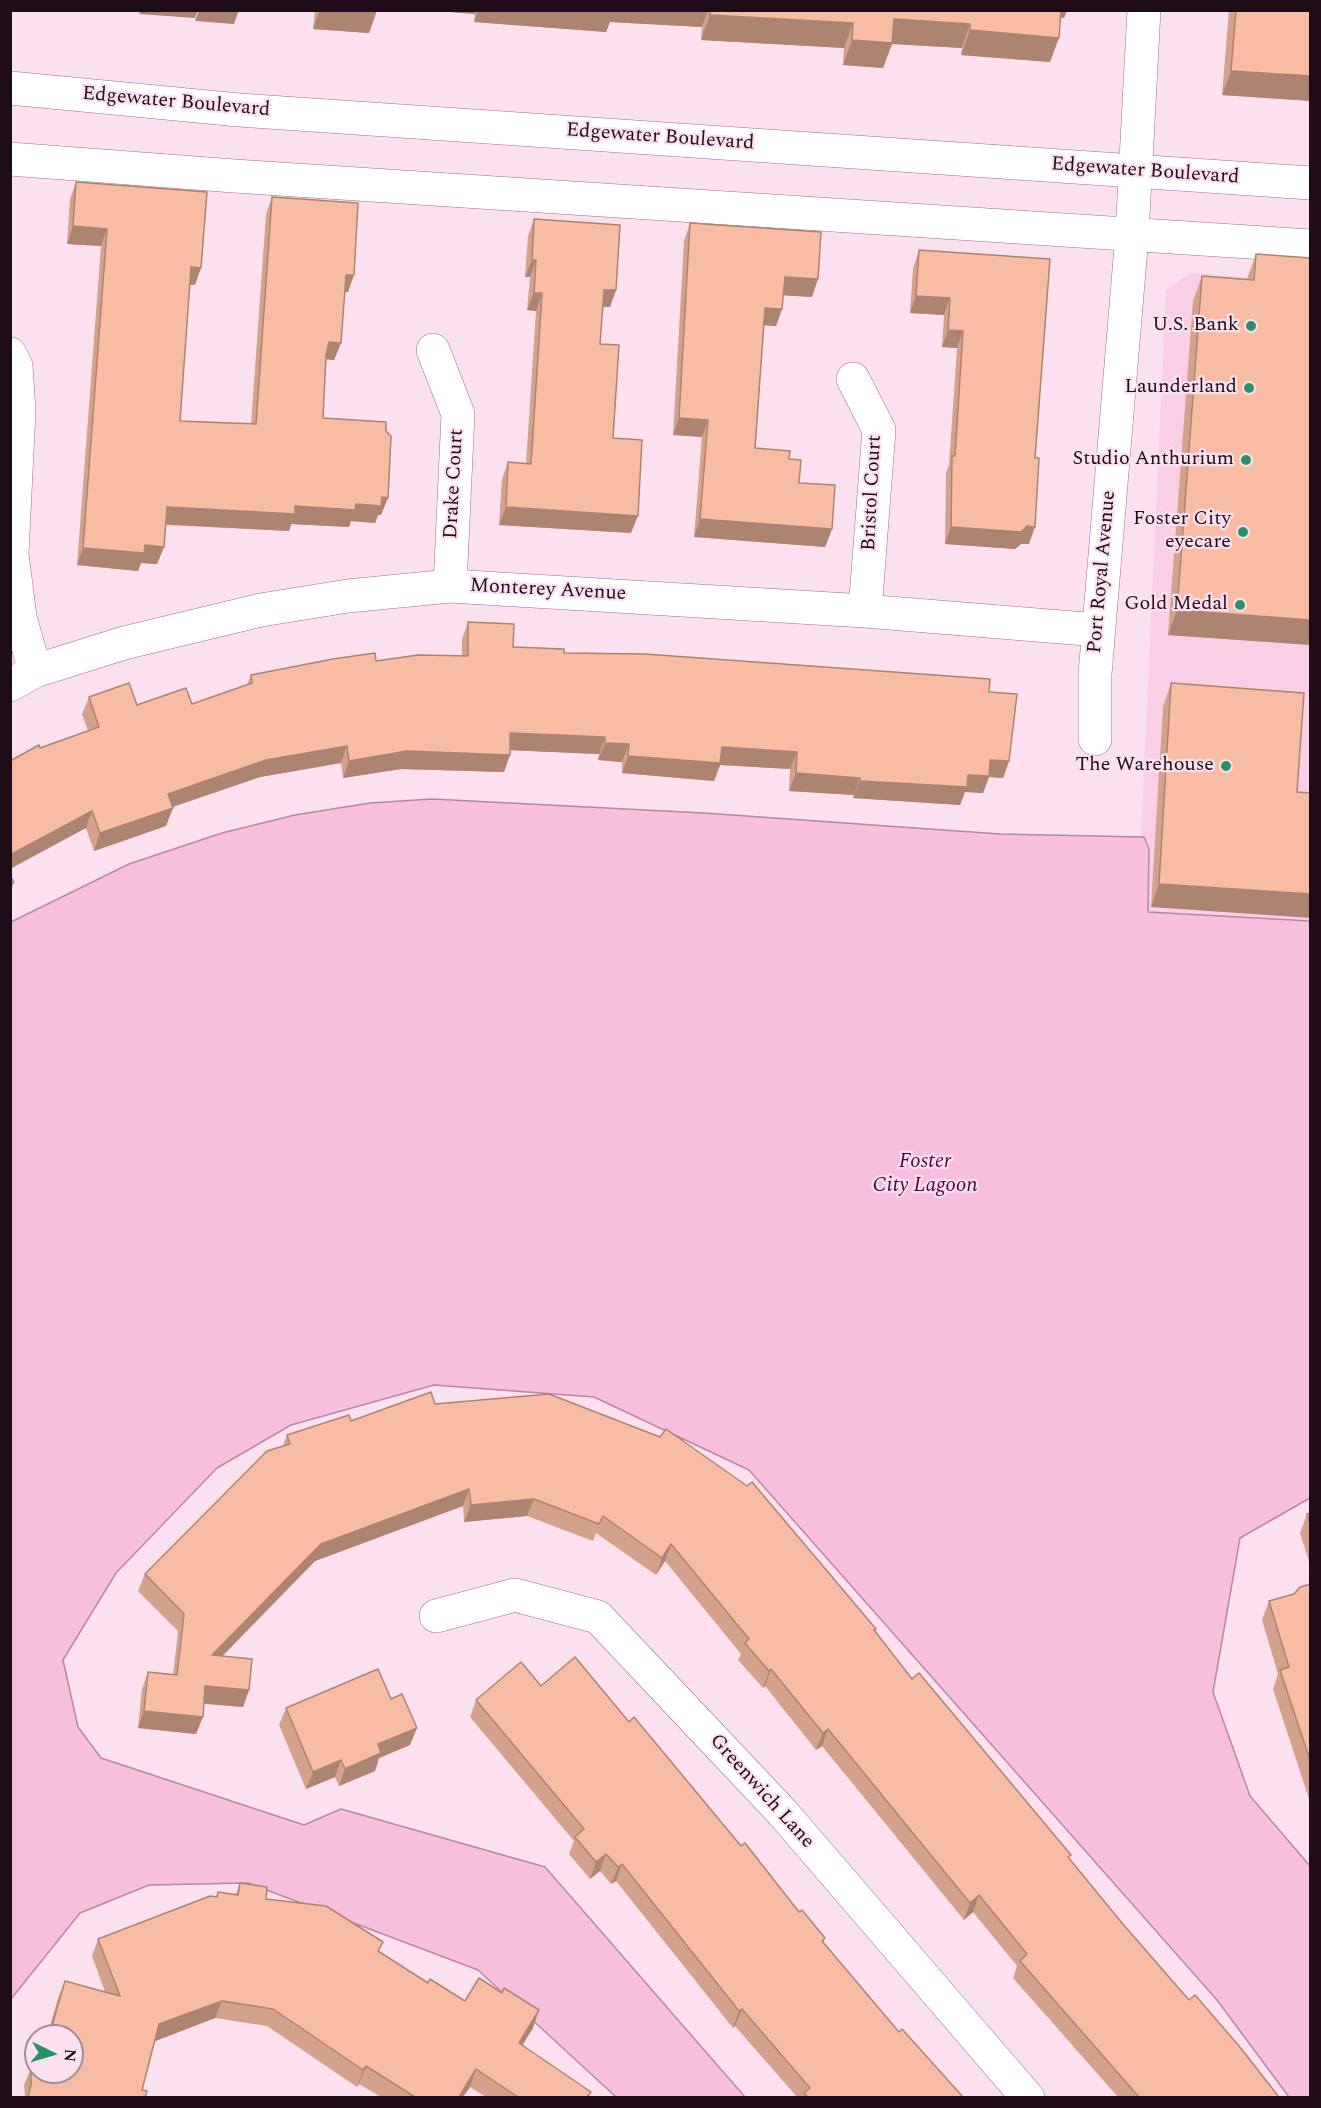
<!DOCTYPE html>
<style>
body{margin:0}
#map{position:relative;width:1321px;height:2108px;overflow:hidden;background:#fbe1ef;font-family:Spectral,serif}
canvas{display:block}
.frame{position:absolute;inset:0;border:12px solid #200b18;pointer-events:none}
.north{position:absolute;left:24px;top:2024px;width:60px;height:60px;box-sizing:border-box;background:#fbe1ef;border:2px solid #a38b99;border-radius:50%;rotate:95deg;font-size:16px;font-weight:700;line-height:24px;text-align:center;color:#200b18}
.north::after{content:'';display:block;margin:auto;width:21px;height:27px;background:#2b8f6a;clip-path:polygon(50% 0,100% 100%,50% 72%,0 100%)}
</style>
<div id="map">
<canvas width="1321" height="2108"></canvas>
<div class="frame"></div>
<div class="north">N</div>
</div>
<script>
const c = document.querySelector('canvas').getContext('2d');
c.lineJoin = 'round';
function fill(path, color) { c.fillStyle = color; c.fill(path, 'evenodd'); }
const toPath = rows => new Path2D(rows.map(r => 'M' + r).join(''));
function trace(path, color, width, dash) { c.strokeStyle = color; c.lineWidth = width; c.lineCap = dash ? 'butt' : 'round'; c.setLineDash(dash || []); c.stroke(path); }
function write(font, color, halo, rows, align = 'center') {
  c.font = font + ' Spectral,serif'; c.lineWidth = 4.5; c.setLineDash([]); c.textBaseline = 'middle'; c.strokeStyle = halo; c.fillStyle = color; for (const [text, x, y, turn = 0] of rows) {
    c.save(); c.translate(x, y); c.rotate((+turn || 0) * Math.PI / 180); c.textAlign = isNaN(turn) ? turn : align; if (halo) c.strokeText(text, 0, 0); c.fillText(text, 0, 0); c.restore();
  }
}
const built = toPath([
 [1190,273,1310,281,1310,921,1148,912,1149,849,1141,837,1166,290]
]);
const water = toPath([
 [432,799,704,813,1000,834,1144,837,1149,849,1148,912,1310,921,1310,1498,1240,1538,1213,1692,1250,1796,1310,1866,1310,2097,1289,2097,1217,2000,749,1470,594,1397,434,1385,291,1425,217,1468,116,1573,63,1660,78,1727,101,1758,304,1825,341,1809,545,1867,745,2097,616,2097,478,1970,248,1883,149,1885,80,1913,11,1999,11,922,129,864,222,833,295,815,370,803,432,799]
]);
const minor = toPath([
 [10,88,239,110,1310,183],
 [10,159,234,176,1310,246],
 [433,350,458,414,450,586],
 [10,354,16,366,19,411,12,554,20,617,35,671],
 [853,379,879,430,865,611],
 [10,685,35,671,124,643,261,610,348,596,450,586,865,611,1098,630],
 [1095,739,1095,674,1132,235,1144,10],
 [436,1616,515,1595,598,1617,782,1812,1028,2098]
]);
const wall = toPath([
 [315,10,377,10,369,33,313,29],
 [423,10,1067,10,1064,18,1060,18,1050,62,961,55,962,48,892,44,883,68,843,65,844,48,701,40,702,27,610,22,606,32,474,22,475,14],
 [1229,10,1311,10,1311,101,1222,95],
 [76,182,195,285,189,285,180,421,251,424,266,214,272,197,348,292,344,292,341,343,334,360,326,359,323,418,381,515,378,515,375,523,351,521,349,527,291,524,289,531,165,525,164,547,157,564,141,563,138,571,77,565,101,246,67,244,70,199],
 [534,219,610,307,603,307,600,344,613,438,631,533,499,525,502,479,508,462,526,463,536,311,527,310,530,277,525,277,528,236],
 [690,223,812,297,783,295,782,309,776,326,764,325,755,448,789,459,799,483,832,529,825,547,694,537,702,437,673,435,684,241],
 [919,250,1050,259,1029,544,1021,544,1015,549,945,544,946,473,949,465,957,348,942,347,944,315,910,313,913,268],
 [1256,254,1311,258,1311,645,1168,635,1193,301,1202,276,1247,279],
 [468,622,513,647,564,653,989,692,1009,761,1003,778,989,777,983,793,965,792,960,805,853,798,854,795,789,791,790,769,720,765,714,781,622,773,622,762,598,760,599,754,510,750,504,772,401,769,343,778,341,763,260,777,172,807,166,826,94,851,86,828,40,748,88,731,82,714,89,697,137,705,192,704,247,685,251,675,376,661,462,656,462,639],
 [1171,683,1297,792,1151,907,1163,707],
 [435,1404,876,1629,875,1632,912,1679,1070,1859,1122,1923,1189,2000,1279,2097,1118,2097,1013,1978,1017,1966,973,1912,964,1920,822,1746,816,1750,765,1686,763,1688,738,1660,741,1654,665,1561,656,1575,596,1533,593,1541,527,1516,464,1522,463,1506,315,1561,221,1656,249,1690,243,1707,204,1704,196,1734,138,1728,142,1689,148,1672,173,1675,178,1631,138,1591,145,1574,283,1446,287,1435],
 [1311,1513,1311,1568,1300,1533,1307,1514],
 [1311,1584,1311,1802,1310,1802,1273,1689,1278,1674,1262,1620,1269,1601,1294,1594],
 [541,1686,629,1722,741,1846,799,1912,825,1938,823,1943,899,2032,963,2097,797,2097,735,2026,733,2028,616,1881,611,1884,600,1871,590,1879,569,1854,574,1841,470,1717,476,1700],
 [286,1708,410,1745,379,1758,375,1771,339,1786,335,1777,306,1789,279,1725],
 [240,1883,266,1899,380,1952,428,1983,465,2001,533,2028,522,2046,589,2097,486,2097,470,2087,463,2097,381,2097,359,2084,357,2087,267,2026,215,2018,155,2041,142,2090,145,2097,25,2097,24,2085,31,2068,72,2036,47,2036,58,1998,65,1981,105,1992,92,1956,98,1939,216,1897,218,1892,236,1894]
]);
const shadedWall = toPath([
 [141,10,198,10,195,18,139,14],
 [199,10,239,10,234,24,195,21],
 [320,10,377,10,369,33,313,29],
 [423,10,476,10,475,14],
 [478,10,708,10,702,27,610,22,606,32,474,22],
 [1055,10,1067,10,1064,18,1053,18],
 [710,15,853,23,844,48,701,40],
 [894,19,970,24,962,48,892,44,883,68,843,65,852,40],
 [970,30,1059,38,1050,62,961,55],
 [1231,71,1311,76,1311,101,1222,95],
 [73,226,107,229,101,246,67,244],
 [532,260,536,260,530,277,525,277],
 [191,267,201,268,195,285,184,284],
 [346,275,354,275,348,292,339,292],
 [785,277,818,279,812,297,778,295],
 [604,290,616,290,610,307,598,307],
 [534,293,542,293,536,311,527,310],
 [916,296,950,298,944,315,910,313],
 [765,308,782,309,776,326,759,325],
 [948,330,963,331,957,348,942,347],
 [329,342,341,343,334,360,323,359],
 [679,418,708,420,702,437,673,435],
 [382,497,388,498,381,515,378,515,375,523,351,521,349,527,291,524,289,531,161,524,167,507,295,506,356,504],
 [506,507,638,516,631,533,499,525],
 [700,519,832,529,825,547,694,537],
 [951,527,1035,527,1029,544,1021,544,1015,549,945,544],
 [145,545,164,547,157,564,141,563,138,571,77,565,83,548],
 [1177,610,1311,620,1311,645,1168,635],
 [510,733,605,737,599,754,504,750],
 [605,743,629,744,622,762,598,760],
 [347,746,341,763,260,777,161,811,168,794,266,760],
 [722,747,797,752,790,769,720,765,714,781,622,773,628,756],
 [407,751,510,755,504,772,401,769,343,778,349,761],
 [990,760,1009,761,1003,778,989,777,983,793,965,792,960,805,853,798,860,781],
 [796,773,860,778,854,795,789,791],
 [173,808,166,826,94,851,100,833],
 [92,811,86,828,10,869,10,855],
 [14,882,10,892,10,884],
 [1159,884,1311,894,1311,918,1151,907],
 [469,1489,463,1506,315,1561,206,1673,212,1655,321,1544],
 [534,1499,527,1516,464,1522,471,1505],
 [671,1544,665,1561,656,1575,662,1558],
 [771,1669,765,1686,763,1688,769,1671],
 [205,1686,249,1690,243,1707,199,1703],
 [144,1711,203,1717,196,1734,138,1728],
 [417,1728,410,1745,379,1758,375,1771,339,1786,345,1769,378,1744],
 [828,1729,822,1746,816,1750,823,1733],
 [341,1760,335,1777,306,1789,313,1772],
 [606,1854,600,1871,590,1879,596,1862],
 [622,1864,616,1881,611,1884,618,1867],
 [979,1895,973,1912,964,1920,970,1903],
 [222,2001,215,2018,153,2042,159,2024],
 [742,2009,735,2026,733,2028,739,2011],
 [539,2010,533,2028,512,2061,519,2043],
 [366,2066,359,2084,357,2087,363,2070],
 [476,2069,470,2087,463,2097,459,2097]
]);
const building = toPath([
 [710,10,1061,10,1059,38,970,30,970,24,894,19,892,43,852,40,853,23,710,15,710,10],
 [1236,10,1311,10,1311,76,1231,71,1236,10],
 [76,182,207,192,201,268,191,267,180,421,256,424,272,197,358,203,354,275,346,275,341,343,329,342,326,355,323,418,386,422,386,431,391,436,388,498,382,497,381,506,356,504,355,510,295,506,295,514,167,507,164,547,145,545,144,553,83,548,107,229,73,226,76,182],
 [534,219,620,225,616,290,604,290,600,344,619,345,613,438,642,440,638,516,506,507,508,462,531,464,542,293,534,293,536,260,532,260,534,219],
 [690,223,821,232,818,279,785,277,782,309,765,308,755,448,790,451,789,459,801,460,799,483,835,485,832,529,700,519,708,420,679,418,690,223],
 [919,250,1050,259,1035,458,1039,458,1035,527,1027,526,1021,532,951,527,952,456,955,456,963,331,948,330,950,298,916,296,919,250],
 [1256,254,1311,258,1311,620,1177,610,1202,276,1254,280,1256,254],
 [468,622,514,624,513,647,564,649,564,653,645,654,990,679,989,692,1017,694,1009,761,990,760,989,776,968,775,967,787,860,781,860,778,796,773,797,752,722,747,720,763,628,756,629,744,605,743,605,737,510,733,510,755,407,751,349,761,347,746,266,760,168,794,173,808,100,833,92,811,10,855,10,761,39,745,40,748,99,727,89,697,129,683,137,705,186,688,192,704,252,683,251,675,333,659,375,653,376,661,418,655,468,656,468,622],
 [1171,683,1304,693,1297,792,1311,793,1311,894,1159,884,1171,683],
 [10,875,14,882,10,884,10,875],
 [431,1392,435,1404,549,1394,660,1437,666,1429,747,1486,752,1482,876,1629,874,1630,912,1679,919,1673,1071,1855,1068,1857,1122,1923,1189,2000,1195,1995,1239,2046,1279,2097,1139,2097,1020,1961,1027,1954,979,1895,970,1903,828,1729,823,1733,771,1669,769,1671,745,1643,749,1639,671,1544,662,1558,603,1516,599,1524,534,1499,471,1505,469,1489,321,1544,212,1655,252,1659,249,1690,205,1686,203,1717,144,1711,148,1672,177,1675,184,1614,145,1574,267,1451,290,1444,287,1435,349,1415,351,1421,431,1392],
 [1311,1513,1311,1526,1307,1514,1311,1513],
 [1311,1584,1311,1763,1280,1670,1289,1667,1269,1601,1294,1594,1300,1587,1311,1584],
 [575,1657,629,1722,634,1717,741,1846,745,1843,799,1912,802,1910,825,1938,822,1941,899,2032,902,2029,963,2097,808,2097,804,2093,810,2088,742,2009,739,2011,622,1864,618,1867,606,1854,596,1862,575,1837,584,1829,476,1700,521,1662,541,1686,575,1657],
 [378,1669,391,1699,402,1694,417,1728,378,1744,381,1753,345,1769,341,1760,313,1772,286,1708,378,1669],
 [240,1883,267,1887,266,1899,326,1906,383,1942,378,1951,428,1983,430,1979,465,2001,479,1978,502,1993,504,1988,539,2010,519,2043,591,2092,587,2097,518,2097,476,2069,459,2097,415,2097,366,2066,363,2070,273,2009,222,2001,159,2024,142,2090,147,2091,145,2097,28,2097,31,2085,31,2068,36,2063,36,2072,72,2072,72,2036,49,2036,65,1981,120,1996,98,1939,210,1896,217,1897,218,1892,238,1895,240,1883]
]);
const markers = [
 [1251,326,6,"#2b8f6a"],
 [1249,388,6,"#2b8f6a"],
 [1246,460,6,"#2b8f6a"],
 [1243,532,6,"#2b8f6a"],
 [1240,605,6,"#2b8f6a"],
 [1226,766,6,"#2b8f6a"]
];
const streetNames = [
 ["Edgewater Boulevard",176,103,5],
 ["Edgewater Boulevard",660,138,4],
 ["Edgewater Boulevard",1145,172,4],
 ["Drake Court",455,484,-87],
 ["Bristol Court",873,493,-87],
 ["Port Royal Avenue",1103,572,-85],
 ["Monterey Avenue",548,591,3],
 ["Greenwich Lane",761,1792,48]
];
const poiNames = [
 ["U.S. Bank",1239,326],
 ["Launderland",1237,388],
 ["Studio Anthurium",1234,460],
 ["Foster City",1231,520],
 ["eyecare",1231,543],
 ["Gold Medal",1228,605],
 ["The Warehouse",1214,766]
];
const waterNames = [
 ["Foster",925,1163],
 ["City Lagoon",925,1187]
];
fill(built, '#f9cfe6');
fill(water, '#f7bedd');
trace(water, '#b688a2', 1.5);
trace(minor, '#a16989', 34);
trace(minor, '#fff', 33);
fill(wall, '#d4a28c');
fill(shadedWall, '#ad8472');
fill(building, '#f7bca3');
trace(building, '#ad8472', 1.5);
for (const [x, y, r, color] of markers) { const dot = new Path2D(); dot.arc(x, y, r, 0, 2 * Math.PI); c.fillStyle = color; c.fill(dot); trace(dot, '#fbe1ef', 2); }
write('20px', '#200b18', '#fbe1ef', streetNames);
write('20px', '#200b18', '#fbe1ef', poiNames, 'right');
write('italic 21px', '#53003b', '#fbe1ef', waterNames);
</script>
